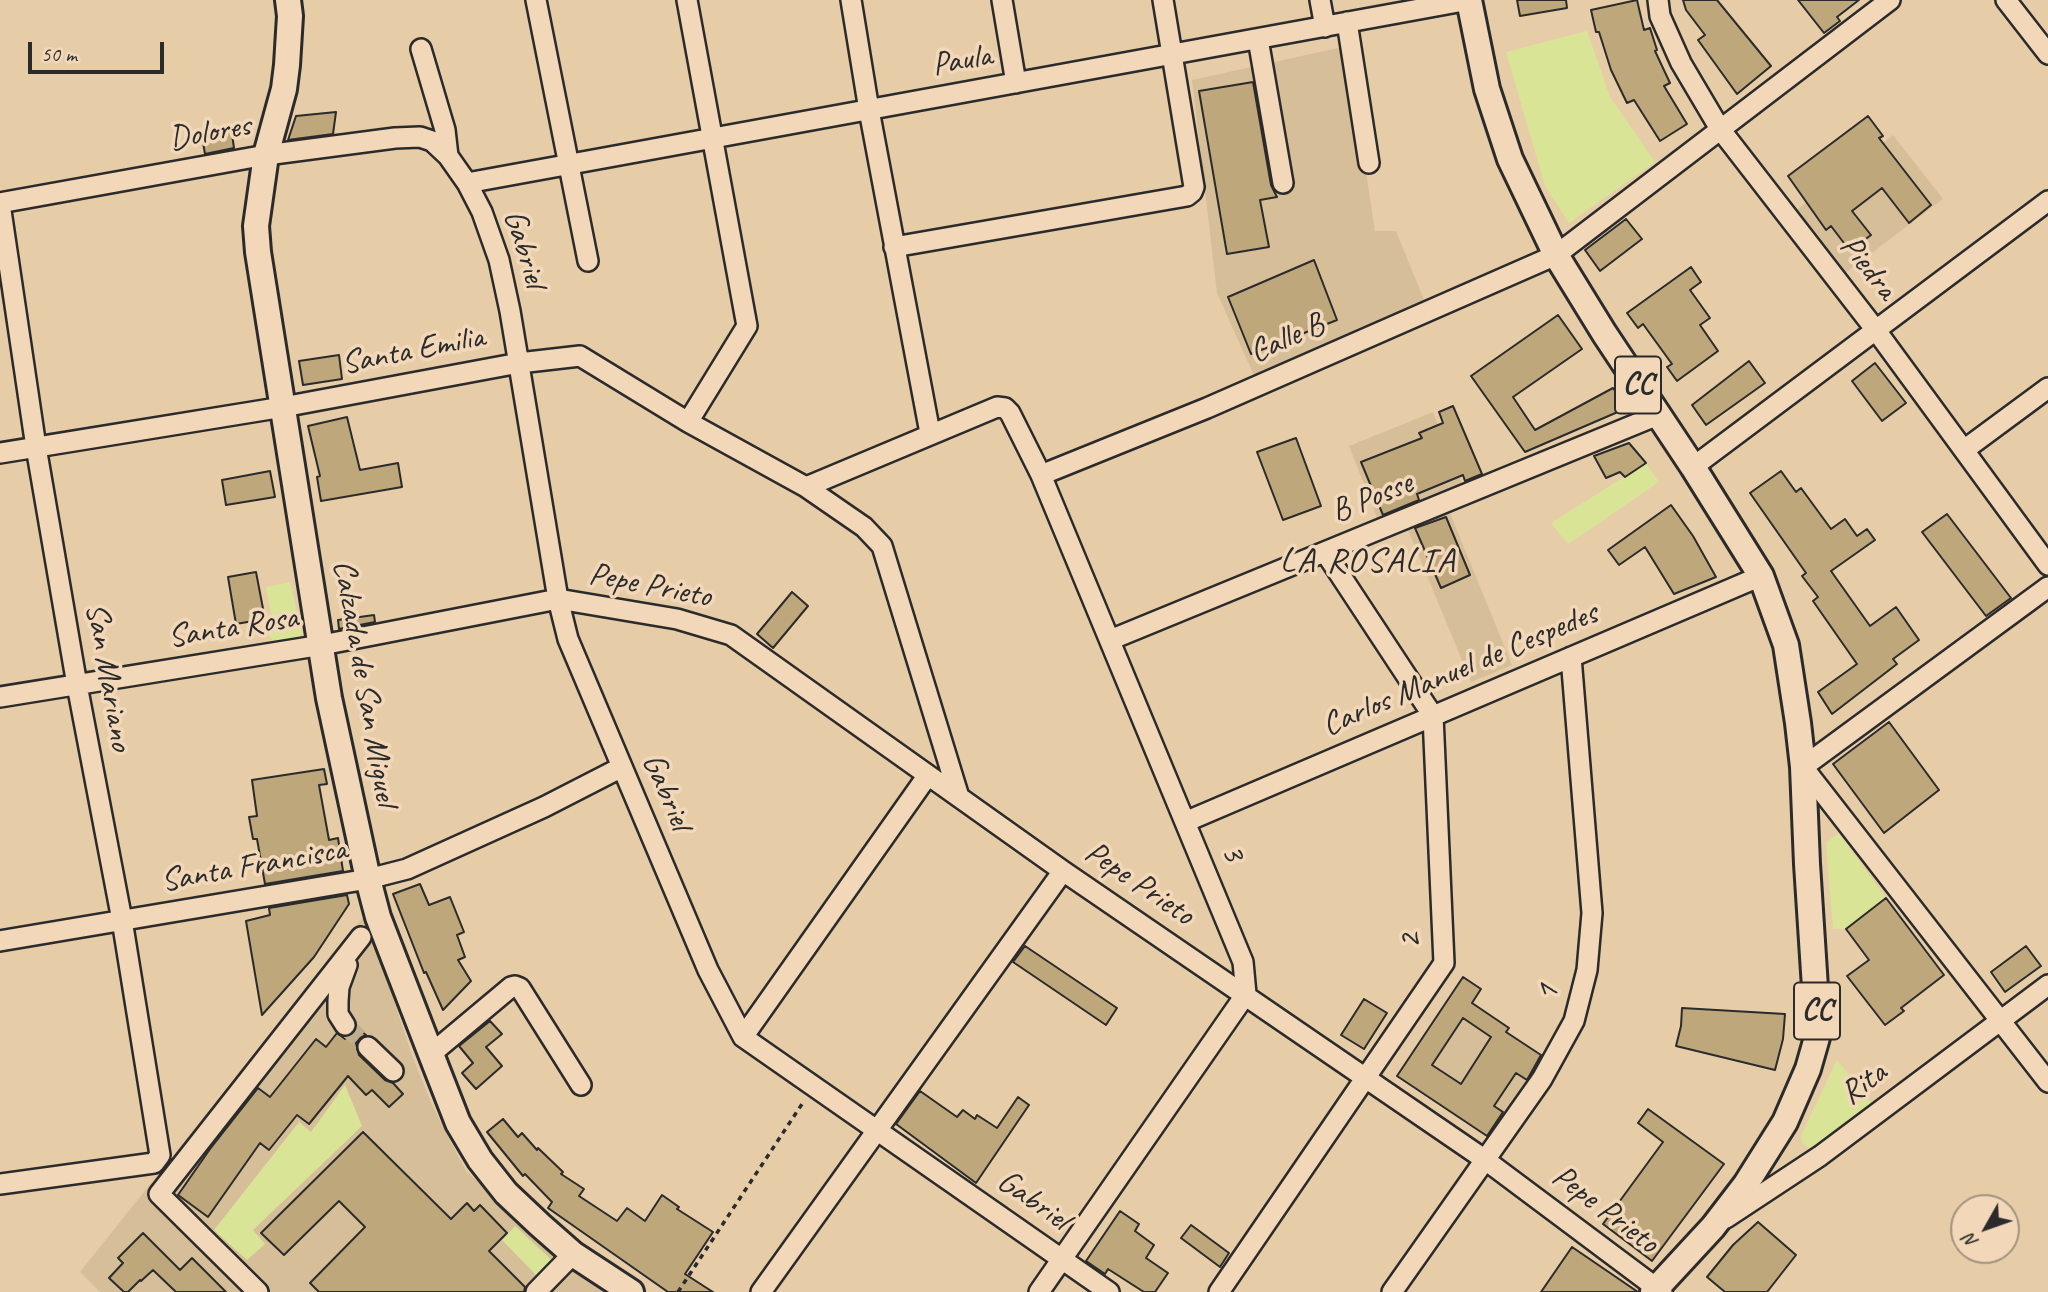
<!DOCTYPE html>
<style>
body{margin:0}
#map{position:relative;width:2048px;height:1292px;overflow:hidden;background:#e6cda8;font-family:Caveat,sans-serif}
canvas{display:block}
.north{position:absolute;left:1950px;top:1194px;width:70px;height:70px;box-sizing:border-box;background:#f2d8b9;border:2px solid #a29380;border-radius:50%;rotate:230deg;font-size:19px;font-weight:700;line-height:28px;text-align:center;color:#2b2b2b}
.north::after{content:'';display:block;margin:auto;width:24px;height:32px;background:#2b2b2b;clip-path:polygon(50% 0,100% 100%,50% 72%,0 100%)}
.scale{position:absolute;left:28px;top:42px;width:136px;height:32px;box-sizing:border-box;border:4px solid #2b2b2b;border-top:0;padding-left:9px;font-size:21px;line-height:24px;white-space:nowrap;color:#2b2b2b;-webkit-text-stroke:5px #f2d8b9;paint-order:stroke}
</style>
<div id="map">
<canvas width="2048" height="1292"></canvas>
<div class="north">N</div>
<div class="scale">50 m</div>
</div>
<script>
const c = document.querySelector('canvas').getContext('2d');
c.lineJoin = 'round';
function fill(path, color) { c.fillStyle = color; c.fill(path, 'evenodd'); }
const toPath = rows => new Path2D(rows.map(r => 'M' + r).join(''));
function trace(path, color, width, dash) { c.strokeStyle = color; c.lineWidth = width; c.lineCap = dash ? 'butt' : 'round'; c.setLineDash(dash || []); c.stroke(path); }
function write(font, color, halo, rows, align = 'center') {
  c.font = font + ' Caveat,sans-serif'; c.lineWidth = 7; c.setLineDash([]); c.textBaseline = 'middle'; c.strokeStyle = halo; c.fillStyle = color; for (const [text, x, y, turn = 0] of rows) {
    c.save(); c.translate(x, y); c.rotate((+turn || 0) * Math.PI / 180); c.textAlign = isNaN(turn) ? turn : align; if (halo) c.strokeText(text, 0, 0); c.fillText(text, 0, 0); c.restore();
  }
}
const built = toPath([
 [1347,46,1375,231,1396,231,1427,307,1256,380,1217,293,1192,80],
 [1893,135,1943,199,1840,277,1793,213],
 [1433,412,1464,489,1379,523,1349,446],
 [1450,513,1512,665,1471,682,1408,530],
 [365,915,413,1058,433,1107,466,1171,604,1292,100,1292,80,1272],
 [1463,977,1481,989,1472,1004,1509,1028,1507,1032,1543,1056,1490,1137,1397,1076]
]);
const green = toPath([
 [1587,31,1610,97,1655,162,1569,223,1545,186,1506,52],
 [1646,463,1659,482,1568,544,1551,523],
 [290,582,302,633,297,641,282,646,272,640,262,625,272,620,266,587],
 [1839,833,1886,898,1846,929,1833,929,1826,843],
 [1837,1060,1875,1108,1818,1150,1808,1148,1802,1143,1801,1136],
 [345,1085,362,1126,253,1230,265,1244,247,1260,214,1230,299,1122,311,1132],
 [515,1226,556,1264,540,1275,535,1274,502,1240]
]);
const building = toPath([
 [1517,0,1566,0,1567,8,1520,16,1517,0],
 [1637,0,1644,30,1650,28,1657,50,1655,51,1670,83,1664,86,1687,124,1660,141,1634,100,1627,103,1611,70,1599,32,1596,32,1591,10,1637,0],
 [1683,0,1717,0,1771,66,1737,94,1698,40,1705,35,1686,10,1683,0],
 [1798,0,1859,0,1837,17,1840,21,1824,33,1798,0],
 [1253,82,1271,185,1277,197,1260,200,1269,247,1227,254,1199,91,1253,82],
 [336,112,333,134,288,140,296,116,336,112],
 [1868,116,1883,136,1879,138,1931,205,1909,223,1882,188,1852,211,1871,235,1850,251,1831,226,1826,230,1788,176,1868,116],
 [231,127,234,148,205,154,201,131,231,127],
 [1626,219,1642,239,1600,271,1585,250,1626,219],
 [1314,260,1337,320,1251,354,1228,297,1314,260],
 [1691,267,1701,282,1690,290,1710,318,1700,325,1718,351,1677,381,1667,367,1672,364,1643,324,1638,328,1627,313,1691,267],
 [1558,315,1582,349,1513,397,1535,430,1613,388,1627,408,1525,452,1471,376,1558,315],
 [339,355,342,379,303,385,299,361,339,355],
 [1749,361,1765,383,1706,425,1692,405,1749,361],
 [1875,363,1906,403,1882,421,1852,381,1875,363],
 [1453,406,1482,474,1465,481,1463,475,1417,494,1419,500,1383,515,1361,462,1422,438,1419,433,1443,423,1439,412,1453,406],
 [347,417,360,470,398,463,402,487,321,501,317,477,320,476,308,426,347,417],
 [1296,438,1321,506,1283,520,1257,452,1296,438],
 [1629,443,1646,463,1625,477,1620,472,1606,478,1594,456,1629,443],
 [270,471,275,497,226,505,222,480,270,471],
 [1781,471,1796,492,1801,488,1831,529,1845,519,1857,536,1867,529,1875,540,1831,571,1870,626,1896,607,1919,640,1893,659,1897,664,1832,714,1818,692,1857,664,1813,601,1818,597,1802,576,1806,573,1750,493,1781,471],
 [1671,505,1693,536,1716,577,1674,594,1645,547,1619,565,1608,550,1671,505],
 [1947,514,2011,598,1986,616,1922,532,1947,514],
 [1446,517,1470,575,1441,588,1415,528,1446,517],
 [256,572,265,619,236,624,228,577,256,572],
 [792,592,808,606,773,648,757,634,792,592],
 [374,615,375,622,339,629,338,620,374,615],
 [1889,722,1939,790,1884,833,1833,764,1889,722],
 [324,769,327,784,319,785,329,840,338,838,343,871,265,884,257,839,253,839,249,817,257,816,252,780,324,769],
 [420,884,429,905,450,897,464,932,457,935,465,957,458,960,471,981,443,1010,426,972,424,973,393,894,420,884],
 [347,895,349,904,314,957,262,1015,246,921,270,915,269,908,347,895],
 [1886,898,1944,975,1901,1008,1904,1011,1885,1025,1847,976,1869,960,1846,929,1886,898],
 [1025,946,1117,1008,1106,1025,1013,962,1025,946],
 [2026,946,2041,966,2005,992,1991,972,2026,946],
 [1463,977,1481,989,1472,1003,1509,1028,1506,1032,1541,1055,1527,1080,1516,1073,1494,1106,1503,1112,1487,1136,1397,1076,1463,977],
 [1463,1018,1491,1037,1461,1084,1432,1065,1463,1018],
 [1364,999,1387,1013,1364,1049,1341,1035,1364,999],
 [1682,1008,1785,1014,1783,1039,1775,1070,1676,1046,1681,1026,1682,1008],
 [490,1021,502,1034,486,1047,502,1066,476,1089,462,1073,473,1063,459,1046,490,1021],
 [357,1028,366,1035,360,1038,356,1043,359,1055,385,1080,393,1083,403,1094,389,1107,372,1090,366,1095,348,1076,309,1124,297,1115,269,1150,260,1143,208,1217,178,1195,210,1149,258,1088,270,1097,316,1039,326,1047,337,1033,345,1039,352,1035,357,1028],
 [920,1091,957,1117,963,1110,975,1119,977,1115,997,1128,1018,1097,1029,1105,976,1183,896,1124,920,1091],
 [1648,1109,1724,1164,1652,1261,1603,1224,1663,1142,1638,1123,1648,1109],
 [503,1119,518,1137,522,1133,537,1150,538,1148,563,1172,561,1174,584,1189,579,1196,617,1221,627,1208,645,1221,662,1195,679,1207,677,1209,713,1232,685,1274,713,1292,668,1292,548,1208,552,1202,525,1174,523,1176,487,1132,503,1119],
 [363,1132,451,1219,467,1203,474,1211,480,1205,507,1233,489,1251,525,1287,524,1292,319,1292,310,1283,365,1227,339,1201,284,1255,261,1233,363,1132],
 [1120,1211,1139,1224,1135,1231,1154,1245,1146,1258,1168,1273,1155,1292,1144,1292,1108,1269,1105,1274,1086,1261,1120,1211],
 [1758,1222,1796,1255,1767,1292,1725,1292,1707,1277,1733,1245,1758,1222],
 [1191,1225,1229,1253,1220,1267,1181,1238,1191,1225],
 [143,1233,180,1270,192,1258,226,1292,176,1292,153,1270,141,1281,140,1280,128,1292,124,1292,109,1278,123,1263,118,1258,143,1233],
 [1572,1247,1638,1292,1541,1292,1572,1247]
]);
const minorTunnel = toPath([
 [345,1025,368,1047]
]);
const path = toPath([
 [678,1292,804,1101]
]);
const minor = toPath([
 [536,0,588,261],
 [687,0,747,326,688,422],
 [851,0,869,110,930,433],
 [1002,0,1016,83],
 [1320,0,1325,27],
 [1658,0,1660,16,1681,63,1720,129,1875,329,2048,565],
 [2006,0,2048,54],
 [1347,22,1369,163],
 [1258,39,1283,183],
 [421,49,445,130,448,156],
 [467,183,1469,0],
 [0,203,266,155,395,138,420,137,432,141,448,156,467,183,482,212,499,260,510,311,558,599,568,639,708,970,743,1037,1109,1292],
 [0,204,36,447,77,685,122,920,160,1155,154,1163,0,1184],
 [894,247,1187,196,1192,192,1194,187,1163,0],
 [1964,450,2048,388],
 [0,453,283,407,519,363,580,356,688,422,806,487,864,527,882,546,959,797],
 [1693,467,2048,201],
 [1041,475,1207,408,1556,255,1890,0],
 [806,487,997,407,1005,408,1010,413,1041,475,1243,962,1246,994,1039,1292],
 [2048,587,1803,767,2048,1082],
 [1110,640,1658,415],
 [0,697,322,645,558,599,677,619,731,635,1063,871,1484,1159,1662,1292],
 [1185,822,1761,576],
 [0,941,368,879,407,869,544,807,622,767],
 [345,1025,338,1014,338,1001,339,987,347,965],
 [743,1037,928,775],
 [368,1047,393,1071],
 [431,1054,511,987,515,986,520,988,581,1085],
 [1726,1218,1820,1156,2048,985],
 [258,1292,159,1194,361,937],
 [536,1292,573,1254],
 [761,1292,1063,871],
 [1219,1292,1444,963,1433,716,1325,552],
 [1392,1292,1542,1079,1574,1021,1587,970,1592,913,1571,657]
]);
const major = toPath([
 [288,0,290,16,287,65,284,89,266,155,256,226,258,252,329,698,368,879,378,917,431,1054,458,1123,480,1160,506,1193,540,1225,573,1254,631,1292],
 [1469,0,1487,89,1510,159,1556,255,1604,333,1693,467,1761,576,1786,645,1798,723,1803,767,1807,864,1818,1034,1808,1069,1785,1122,1746,1184,1713,1227,1653,1292]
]);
const shields = [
 [1638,385,46],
 [1817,1011,46]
];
const shieldNames = [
 ["CC",1638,385],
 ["CC",1817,1011]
];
const streetNames = [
 ["Paula",962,61,-10],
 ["Dolores",210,133,-10],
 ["Gabriel",524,249,73],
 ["Piedra",1868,268,52],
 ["Calle B",1287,339,-24],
 ["Santa Emilia",413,351,-11],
 ["B Posse",1372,498,-22],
 ["Pepe Prieto",650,586,11],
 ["Santa Rosa",233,628,-9],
 ["Carlos Manuel de Cespedes",1460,670,-23],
 ["San Mariano",108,677,80],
 ["Calzada de San Miguel",364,683,80],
 ["Gabriel",666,792,67],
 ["3",1232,853,67],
 ["Santa Francisca",254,866,-10],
 ["Pepe Prieto",1139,884,34],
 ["2",1411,941,-91],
 ["1",1548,993,-75],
 ["Rita",1864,1084,-37],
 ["Gabriel",1033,1201,35],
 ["Pepe Prieto",1605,1210,37]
];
const neighbourhoodNames = [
 ["LA ROSALIA",1368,562]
];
fill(built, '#d6bf98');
fill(green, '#d9e497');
fill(building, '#bea77b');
trace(building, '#2b2b2b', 2);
trace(minorTunnel, '#c1ad8f', 19, [19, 10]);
trace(minor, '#2b2b2b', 24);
trace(major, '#2b2b2b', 30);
trace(path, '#2b2b2b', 3.5, [5, 5]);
trace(minor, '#f2d8b9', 19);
trace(major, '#f2d8b9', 24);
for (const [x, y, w] of shields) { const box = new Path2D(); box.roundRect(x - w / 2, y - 28.5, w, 57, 5); c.fillStyle = '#f2d8b9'; c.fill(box); trace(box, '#2b2b2b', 2); }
write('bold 32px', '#2b2b2b', null, shieldNames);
write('33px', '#2b2b2b', '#f2d8b9', streetNames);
c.letterSpacing = '2px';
write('35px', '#2b2b2b', '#f2d8b9', neighbourhoodNames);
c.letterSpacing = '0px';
</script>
